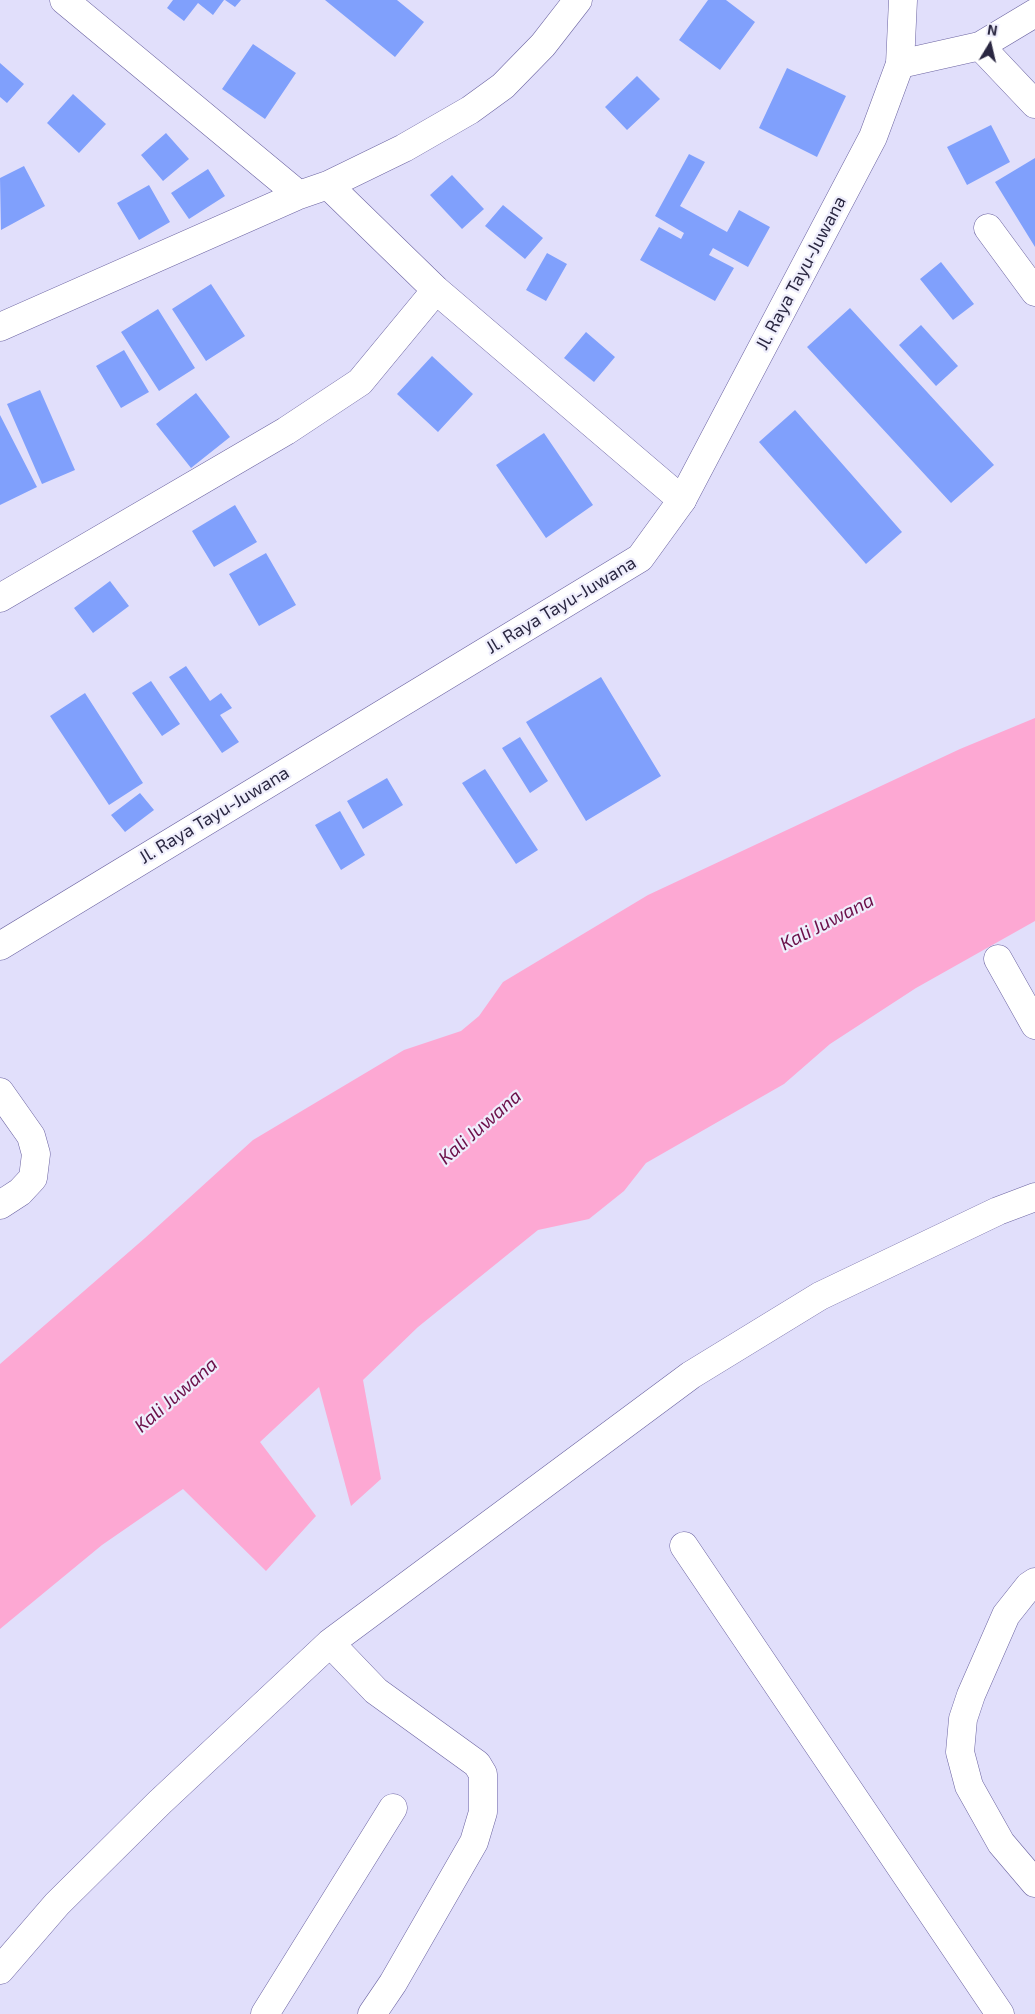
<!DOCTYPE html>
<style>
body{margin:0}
#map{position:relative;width:1035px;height:2014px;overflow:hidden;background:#e1dffb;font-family:"Exo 2",sans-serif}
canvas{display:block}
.north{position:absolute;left:965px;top:20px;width:50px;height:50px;-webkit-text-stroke:4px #efeefc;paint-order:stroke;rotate:9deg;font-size:14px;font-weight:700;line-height:20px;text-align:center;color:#2a2741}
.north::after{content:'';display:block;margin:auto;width:18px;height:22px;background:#2a2741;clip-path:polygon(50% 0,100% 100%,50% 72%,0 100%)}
</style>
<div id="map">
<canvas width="1035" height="2014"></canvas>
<div class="north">N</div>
</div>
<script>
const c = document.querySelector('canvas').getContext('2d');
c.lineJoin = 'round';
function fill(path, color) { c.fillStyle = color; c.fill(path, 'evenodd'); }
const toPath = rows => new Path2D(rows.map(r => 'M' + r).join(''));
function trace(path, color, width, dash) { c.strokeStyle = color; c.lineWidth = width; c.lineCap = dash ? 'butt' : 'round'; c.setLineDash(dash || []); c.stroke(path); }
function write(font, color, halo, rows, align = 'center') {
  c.font = font + ' "Exo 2",sans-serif'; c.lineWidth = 4.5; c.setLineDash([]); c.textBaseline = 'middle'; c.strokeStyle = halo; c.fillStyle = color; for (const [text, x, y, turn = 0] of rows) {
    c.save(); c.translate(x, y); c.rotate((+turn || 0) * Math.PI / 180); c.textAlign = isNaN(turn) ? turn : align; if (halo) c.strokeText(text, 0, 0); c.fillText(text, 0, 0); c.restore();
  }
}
const water = toPath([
 [1035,718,1035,921,916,988,830,1044,784,1084,646,1163,624,1191,589,1219,538,1230,418,1327,363,1380,381,1479,351,1506,319,1387,260,1442,316,1516,266,1571,183,1489,102,1545,0,1629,0,1364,145,1238,253,1140,404,1050,461,1031,479,1016,503,982,648,895,960,749]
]);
const building = toPath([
 [173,0,224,0,213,15,198,3,184,21,167,8],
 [225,0,241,0,235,7],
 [325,0,397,0,424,22,395,57],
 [708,0,726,0,755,22,720,70,679,40],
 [253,44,296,73,265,119,222,89],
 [0,63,24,84,7,103,0,97],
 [787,68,846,96,817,157,759,128],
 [637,76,660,99,627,130,605,107],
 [73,94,106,124,79,153,47,123],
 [991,125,1010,162,967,185,947,147],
 [166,133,189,159,163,181,141,155],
 [689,154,705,162,680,206,727,232,739,210,770,227,748,267,713,248,709,255,734,268,715,301,640,260,659,227,681,239,684,233,655,216],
 [1035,158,1035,247,995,182],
 [24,166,45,206,1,230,0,178],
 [208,169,225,196,189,219,171,193],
 [452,175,484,209,462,229,430,195],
 [149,185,170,222,139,240,117,203],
 [503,205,543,238,525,259,485,226],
 [547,253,567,264,546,301,526,290],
 [941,262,974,304,953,320,920,279],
 [211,284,245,336,206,361,172,309],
 [850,308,994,465,951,503,807,347],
 [158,309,195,368,159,391,121,332],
 [921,325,958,366,936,386,899,345],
 [586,332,615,357,594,382,564,358],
 [124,350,149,392,121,408,96,366],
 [432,356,473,394,438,432,397,394],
 [40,390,75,470,42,484,7,404],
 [196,393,230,437,191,468,156,424],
 [795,410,902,532,866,564,759,442],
 [0,415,37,487,0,505],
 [544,433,593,505,546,538,496,465],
 [235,505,257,542,214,567,192,531],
 [266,553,296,605,259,626,229,574],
 [110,581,129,606,93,633,74,608],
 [186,666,210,701,221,693,232,708,220,715,239,742,222,753,169,677],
 [601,677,661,776,586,821,526,722],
 [151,681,180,724,162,736,132,693],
 [85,693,143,783,109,805,50,716],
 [520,737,548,781,530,793,502,748],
 [485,769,538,850,516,864,462,783],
 [387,778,403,805,363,829,347,801],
 [140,793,154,810,125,832,111,815],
 [340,811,365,855,341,870,315,825]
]);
const minor = toPath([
 [64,0,299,195],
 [980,46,1035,104],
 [900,64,980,46,1035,13],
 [328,185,436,290,682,500],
 [988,228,1035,292],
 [0,327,299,195,328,185,404,148,470,110,503,86,543,45,578,0],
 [0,598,286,431,360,382,436,290],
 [998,959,1035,1025],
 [0,1092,31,1136,36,1154,33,1178,20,1192,0,1205],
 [684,1546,1000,2014],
 [1035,1582,1029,1586,1006,1615,971,1695,963,1719,960,1752,969,1786,1001,1843,1035,1883],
 [330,1643,376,1691,477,1764,483,1774,483,1812,474,1842,393,1983,372,2014],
 [0,1970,57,1904,159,1803,330,1643,691,1375,820,1296,998,1211,1035,1197],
 [265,2014,393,1808]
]);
const major = toPath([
 [0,946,640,558,682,500,873,137,900,64,903,0]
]);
const streetNames = [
 ["Jl. Raya Tayu-Juwana",801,273,-62],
 ["Jl. Raya Tayu-Juwana",561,605,-31],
 ["Jl. Raya Tayu-Juwana",214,815,-31]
];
const waterNames = [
 ["Kali Juwana",827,922,-27],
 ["Kali Juwana",480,1127,-41],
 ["Kali Juwana",176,1395,-41]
];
fill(water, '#fda8d3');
fill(building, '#80a0fc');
trace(minor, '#6b63a1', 29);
trace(major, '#6b63a1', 29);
trace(minor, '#fff', 28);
trace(major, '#fff', 28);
write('18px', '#2a2741', '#efeefc', streetNames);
write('italic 19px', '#6b0f49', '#efeefc', waterNames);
</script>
